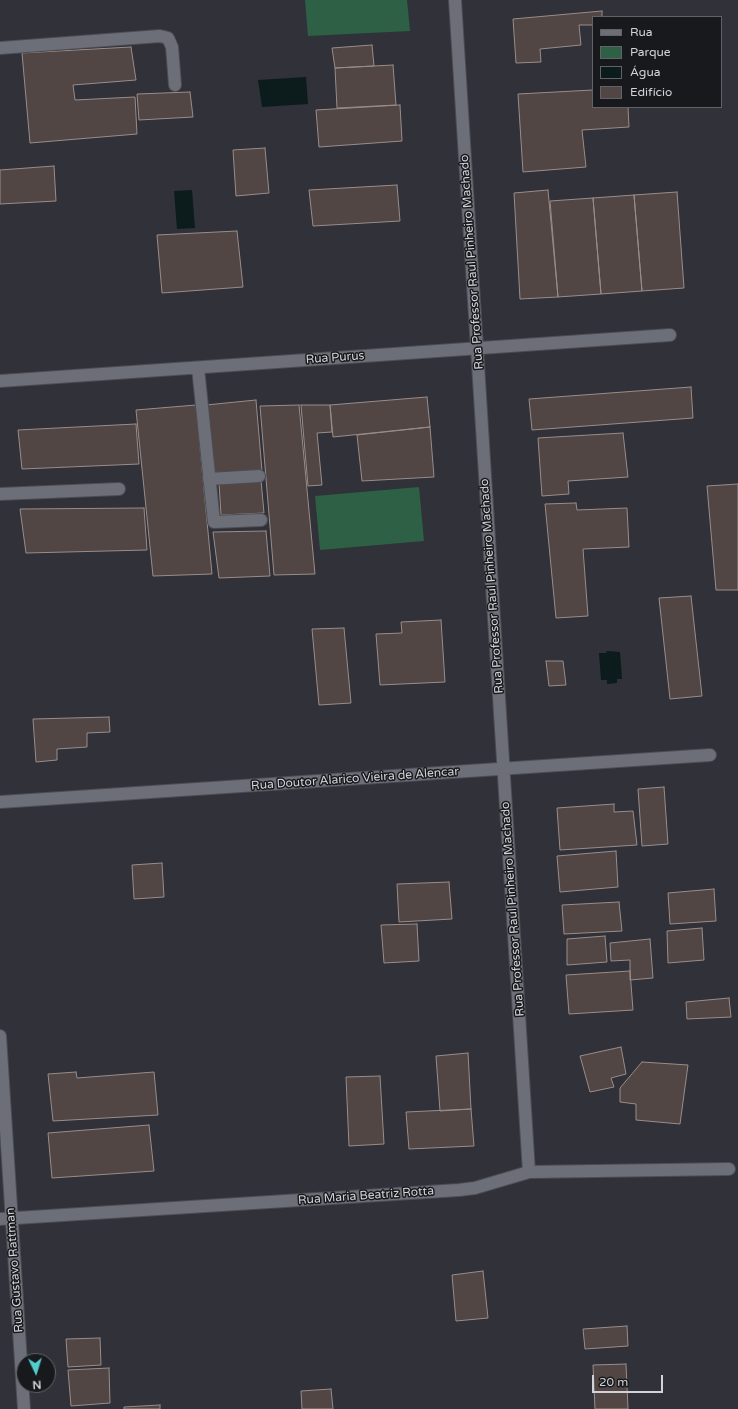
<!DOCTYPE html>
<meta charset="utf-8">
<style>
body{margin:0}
#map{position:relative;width:738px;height:1409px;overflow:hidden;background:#303139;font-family:"Varela Round",sans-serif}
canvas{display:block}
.legend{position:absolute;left:592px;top:16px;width:130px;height:92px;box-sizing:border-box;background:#18191d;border:1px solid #626368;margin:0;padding:5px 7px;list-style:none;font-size:12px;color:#d2d3d8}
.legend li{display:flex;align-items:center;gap:8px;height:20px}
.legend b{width:20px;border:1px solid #626368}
.north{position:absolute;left:16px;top:1353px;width:40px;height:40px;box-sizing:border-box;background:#18191d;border:1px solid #626368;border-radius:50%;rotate:176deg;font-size:11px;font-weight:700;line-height:16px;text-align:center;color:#d2d3d8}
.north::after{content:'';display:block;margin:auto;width:14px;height:18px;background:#52cdce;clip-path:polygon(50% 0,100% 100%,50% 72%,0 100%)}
.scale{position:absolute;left:592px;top:1375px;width:71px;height:18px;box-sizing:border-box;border:2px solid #d2d3d8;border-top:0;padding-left:5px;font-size:12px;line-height:14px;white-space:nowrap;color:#d2d3d8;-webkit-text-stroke:3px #18191d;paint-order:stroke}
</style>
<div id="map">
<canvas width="738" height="1409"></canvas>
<ul class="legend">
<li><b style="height:5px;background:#6d6f78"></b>Rua</li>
<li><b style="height:11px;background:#2d6045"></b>Parque</li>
<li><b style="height:11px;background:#0c1c1d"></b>Água</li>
<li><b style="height:11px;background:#514643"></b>Edifício</li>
</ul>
<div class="north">N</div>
<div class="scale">20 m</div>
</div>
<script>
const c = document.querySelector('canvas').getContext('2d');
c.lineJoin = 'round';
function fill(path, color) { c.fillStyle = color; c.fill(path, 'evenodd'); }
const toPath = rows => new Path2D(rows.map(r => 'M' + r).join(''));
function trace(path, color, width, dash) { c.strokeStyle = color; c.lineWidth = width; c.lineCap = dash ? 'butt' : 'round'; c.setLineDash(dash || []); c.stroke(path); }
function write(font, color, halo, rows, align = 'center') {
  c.font = font + ' "Varela Round",sans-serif'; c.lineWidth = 3; c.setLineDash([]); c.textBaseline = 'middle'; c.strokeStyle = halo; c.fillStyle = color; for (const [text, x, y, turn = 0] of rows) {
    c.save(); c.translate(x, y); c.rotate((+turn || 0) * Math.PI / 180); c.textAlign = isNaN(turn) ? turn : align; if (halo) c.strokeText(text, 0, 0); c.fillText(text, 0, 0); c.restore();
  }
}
const green = toPath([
 [305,0,407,0,410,31,308,36],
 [419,487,424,541,320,550,315,496]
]);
const water = toPath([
 [306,77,308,104,262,107,258,80],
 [192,190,195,228,177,229,174,191],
 [607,651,620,652,622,679,617,679,617,683,607,684,607,680,601,680,599,653,606,653]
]);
const building = toPath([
 [602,11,602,17,593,17,593,25,579,25,581,45,540,49,541,62,516,63,513,19,602,11],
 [372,45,374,66,335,68,332,48,372,45],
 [131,47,136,80,73,85,75,100,135,97,137,134,30,143,22,53,131,47],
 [393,65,396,105,337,108,335,68,393,65],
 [593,90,593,107,628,107,629,127,582,130,586,167,523,172,518,94,593,90],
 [190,92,193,117,139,120,137,94,190,92],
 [400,105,402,141,319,147,316,110,400,105],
 [265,148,269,193,236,196,233,150,265,148],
 [54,166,56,201,0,204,0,170,54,166],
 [397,185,400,221,313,226,309,190,397,185],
 [548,190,558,297,520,299,514,193,548,190],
 [677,192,684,288,642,291,634,195,677,192],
 [634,195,642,291,601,294,593,198,634,195],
 [593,198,601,294,558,297,550,201,593,198],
 [237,231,243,287,162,293,157,235,237,231],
 [691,387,693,418,532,430,529,399,691,387],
 [427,397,430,427,333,437,330,405,427,397],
 [256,400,262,471,213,473,206,405,256,400],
 [196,405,212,574,153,576,136,410,196,405],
 [299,405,315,574,274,575,260,406,299,405],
 [301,405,330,405,332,432,317,433,322,485,308,486,301,405],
 [136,424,139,464,22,469,18,430,136,424],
 [430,427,434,477,362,481,357,435,430,427],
 [623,433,628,477,568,481,569,494,542,496,538,438,623,433],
 [261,480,264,513,221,515,219,483,261,480],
 [738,484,738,590,716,590,707,486,738,484],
 [576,503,577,510,627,508,629,547,583,549,588,616,556,618,545,504,576,503],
 [144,508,147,550,26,553,20,509,144,508],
 [266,531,270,576,219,578,213,532,266,531],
 [691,596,702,696,670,699,659,598,691,596],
 [441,620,445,682,380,685,376,634,402,633,401,622,441,620],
 [344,628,351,703,319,705,312,629,344,628],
 [546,661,563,661,566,685,549,686,546,661],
 [109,717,110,732,87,733,87,747,57,749,57,760,36,762,33,719,109,717],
 [664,787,668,844,642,846,638,789,664,787],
 [614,804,614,812,633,811,637,845,560,850,557,808,614,804],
 [616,851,618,887,560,892,557,856,616,851],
 [162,863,164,897,134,899,132,865,162,863],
 [449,882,452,919,399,922,397,884,449,882],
 [714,889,716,921,670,924,668,893,714,889],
 [619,902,622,931,564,934,562,905,619,902],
 [417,924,419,961,384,963,381,925,417,924],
 [702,928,704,960,668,963,667,931,702,928],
 [605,936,607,962,567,965,567,939,605,936],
 [650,939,653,978,630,980,630,960,611,961,610,943,650,939],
 [630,971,633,1010,569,1014,566,975,630,971],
 [729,998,731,1017,687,1019,686,1002,729,998],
 [621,1047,626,1074,611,1078,614,1087,590,1092,580,1056,621,1047],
 [468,1053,471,1109,440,1111,436,1056,468,1053],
 [642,1062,688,1065,680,1124,636,1120,636,1104,620,1102,620,1088,642,1062],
 [76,1072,77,1078,154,1072,158,1115,53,1121,48,1074,76,1072],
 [380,1076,384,1144,349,1146,346,1077,380,1076],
 [471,1109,474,1146,409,1149,406,1112,471,1109],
 [149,1125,154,1171,52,1178,48,1133,149,1125],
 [483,1271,488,1318,456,1321,452,1275,483,1271],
 [627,1326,628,1346,585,1349,583,1329,627,1326],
 [100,1338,101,1365,68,1367,66,1339,100,1338],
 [626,1364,628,1409,595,1409,593,1365,626,1364],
 [109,1368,110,1403,71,1406,68,1370,109,1368],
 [331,1389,333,1409,302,1409,301,1391,331,1389],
 [160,1405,160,1409,124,1409,124,1407,160,1405]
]);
const minor = toPath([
 [455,0,529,1172],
 [0,48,160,36,168,38,172,47,175,85],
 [198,368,214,522,261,520],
 [0,381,670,335],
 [209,479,259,476],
 [0,494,119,489],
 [0,802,710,755],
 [0,1036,24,1409],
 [0,1219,459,1190,475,1188,529,1172,729,1169]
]);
const streetNames = [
 ["Rua Professor Raul Pinheiro Machado",472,262,-94],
 ["Rua Purus",335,358,-4],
 ["Rua Professor Raul Pinheiro Machado",492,586,-94],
 ["Rua Doutor Alarico Vieira de Alencar",355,779,-4],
 ["Rua Professor Raul Pinheiro Machado",513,909,-94],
 ["Rua Maria Beatriz Rotta",366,1196,-4],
 ["Rua Gustavo Rattman",15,1270,-94]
];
fill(green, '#2d6045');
fill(water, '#0c1c1d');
fill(building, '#514643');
trace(building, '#998d8a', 1);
trace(minor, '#4c4d54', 14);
trace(minor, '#6d6f78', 12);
write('12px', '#d2d3d8', '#18191d', streetNames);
</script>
